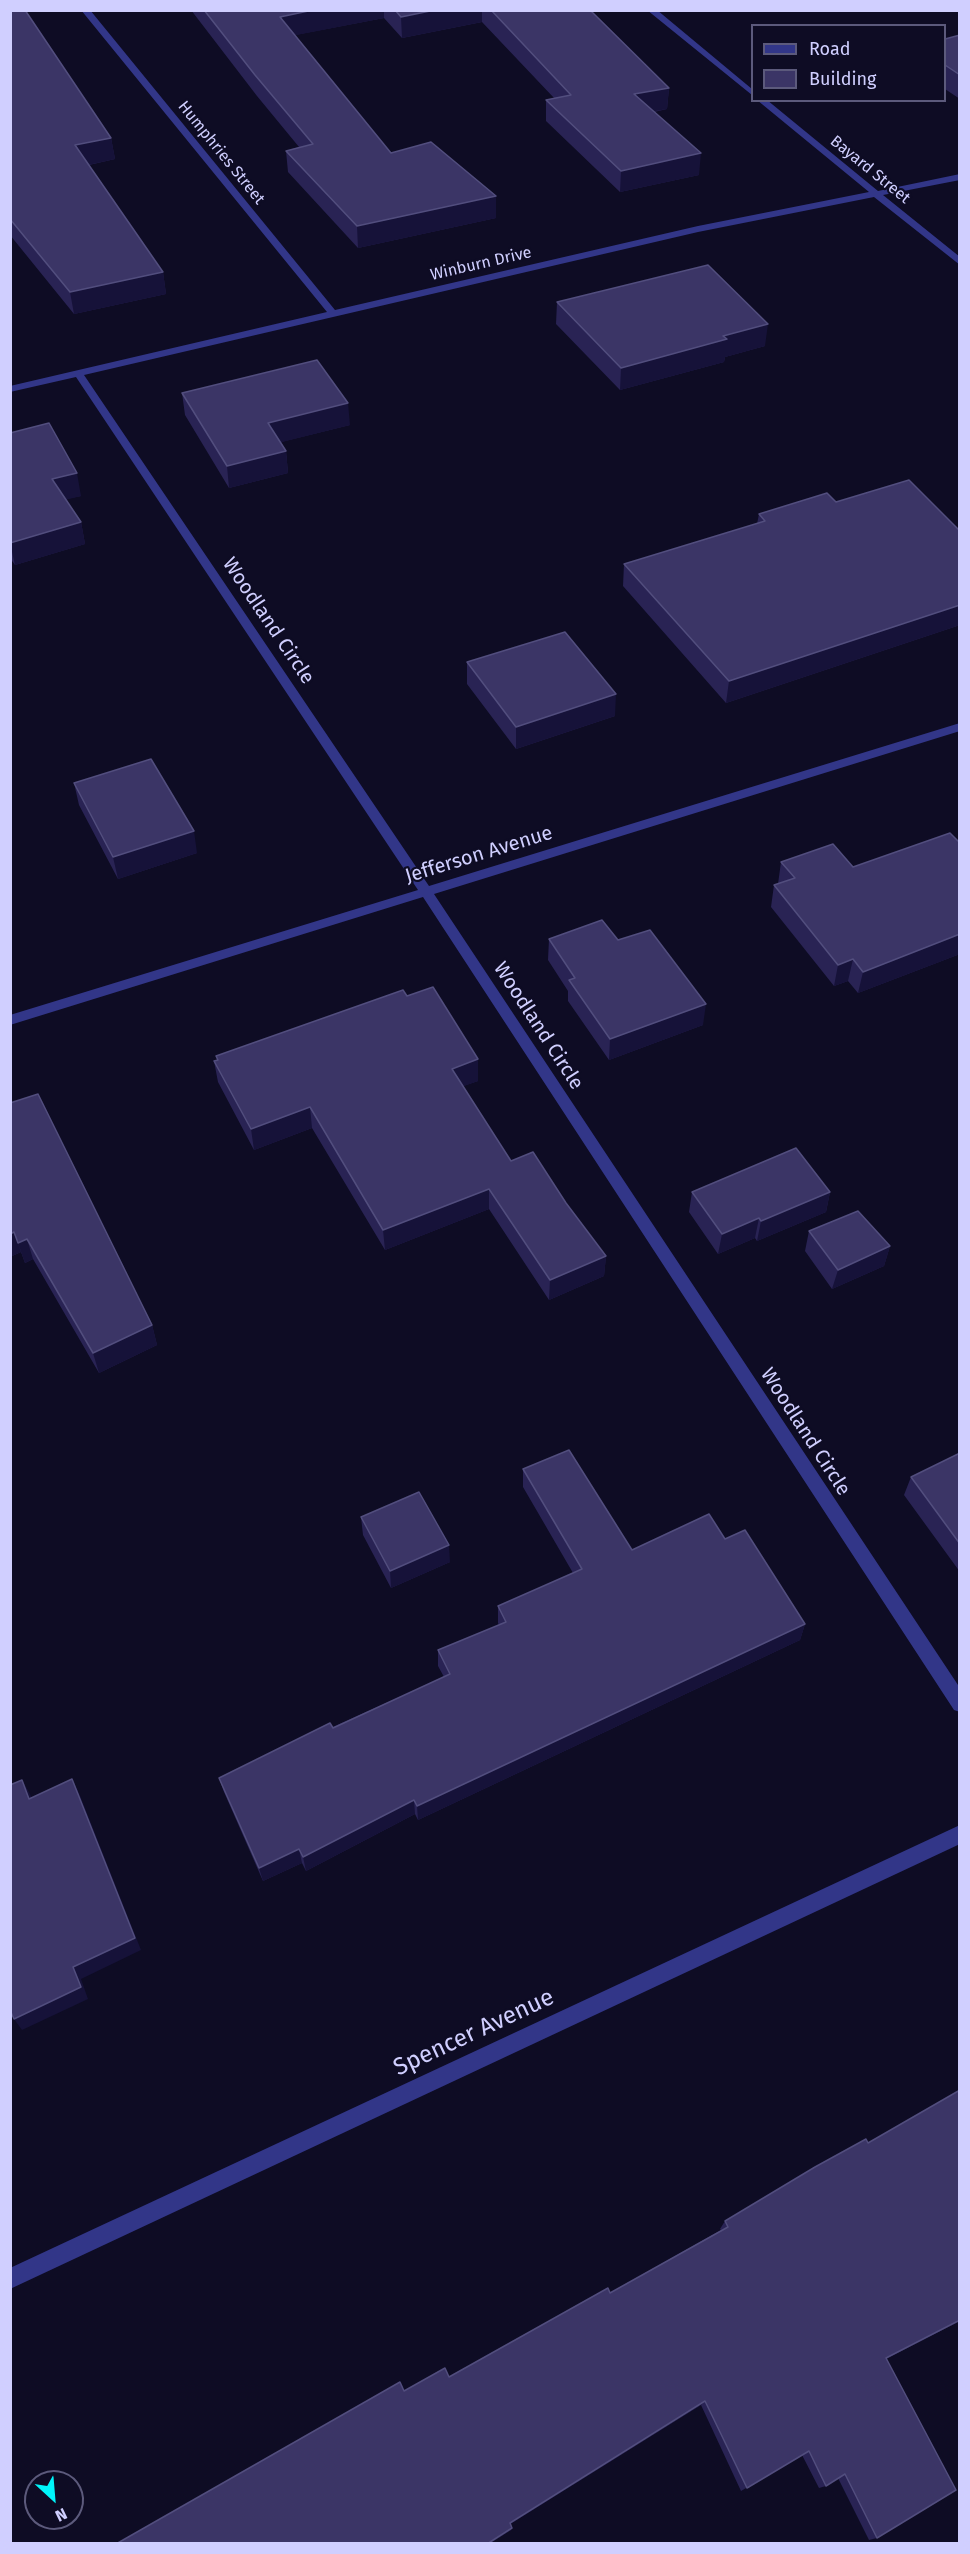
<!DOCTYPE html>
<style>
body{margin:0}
#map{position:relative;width:970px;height:2554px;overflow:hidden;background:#0e0c24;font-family:"Fira Sans",sans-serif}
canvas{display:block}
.frame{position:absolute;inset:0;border:12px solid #d0cfff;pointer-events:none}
.legend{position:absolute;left:751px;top:24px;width:195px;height:78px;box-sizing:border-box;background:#0e0c24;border:2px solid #5c5a7c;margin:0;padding:8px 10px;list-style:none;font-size:18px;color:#d0cfff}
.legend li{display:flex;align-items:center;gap:12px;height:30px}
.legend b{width:30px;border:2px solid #5c5a7c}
.north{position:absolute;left:24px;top:2470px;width:60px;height:60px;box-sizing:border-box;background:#0e0c24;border:2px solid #5c5a7c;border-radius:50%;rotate:154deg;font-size:16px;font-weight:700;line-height:24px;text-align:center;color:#d0cfff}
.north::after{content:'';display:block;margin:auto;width:21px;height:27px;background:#00f5fa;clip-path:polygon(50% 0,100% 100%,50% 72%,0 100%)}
</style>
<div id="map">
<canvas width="970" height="2554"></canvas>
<div class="frame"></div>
<ul class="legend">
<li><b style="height:8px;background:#323688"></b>Road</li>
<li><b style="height:16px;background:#3b3566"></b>Building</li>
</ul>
<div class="north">N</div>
</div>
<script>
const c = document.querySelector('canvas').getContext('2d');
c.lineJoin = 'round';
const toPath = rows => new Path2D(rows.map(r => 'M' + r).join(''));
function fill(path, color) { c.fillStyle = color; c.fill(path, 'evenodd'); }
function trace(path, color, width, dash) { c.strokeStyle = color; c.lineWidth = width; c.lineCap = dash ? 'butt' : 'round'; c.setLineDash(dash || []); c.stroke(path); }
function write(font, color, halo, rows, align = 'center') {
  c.font = font + ' "Fira Sans",sans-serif'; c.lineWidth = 4.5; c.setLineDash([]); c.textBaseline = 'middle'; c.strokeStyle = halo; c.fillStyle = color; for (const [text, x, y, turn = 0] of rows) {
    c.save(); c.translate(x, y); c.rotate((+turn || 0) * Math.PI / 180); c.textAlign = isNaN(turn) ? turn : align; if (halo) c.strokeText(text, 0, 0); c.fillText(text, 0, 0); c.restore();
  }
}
const minor = toPath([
 [81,10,90,10,335,310,698,226,869,192,757,100,767,100,878,191,960,174,960,180,883,195,960,257,960,265,874,197,698,232,84,375,429,886,960,723,960,731,434,894,960,1688,960,1712,954,1710,423,897,10,1025,10,1015,418,890,76,377,10,392,10,386,327,312,81,10],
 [647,10,657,10,752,89,752,95,647,10],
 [960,1825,960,1844,10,2289,10,2268,960,1825]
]);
const wall = toPath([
 [10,10,111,138,115,159,89,165,163,272,166,294,74,314,10,235],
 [191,10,590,10,669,88,667,109,654,112,699,175,620,192,546,121,546,100,554,98,482,22,402,38,384,18,295,35,391,153,496,218,358,248,288,172,286,151,299,147,257,96],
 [960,35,960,99,945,89,945,39],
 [557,302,765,346,725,357,724,362,620,390,556,324],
 [182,393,350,425,281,442,286,451,288,473,229,488,185,415],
 [10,433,81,496,66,499,81,522,85,544,15,565,10,558],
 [836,502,960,531,960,625,726,703,623,586,624,564,757,524,759,514],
 [467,662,615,716,516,749,467,684],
 [74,783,197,853,118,879,79,805],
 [960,843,960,954,858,993,848,981,834,986,771,907,774,885,778,884,781,862,853,867],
 [549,939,618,940,703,1025,609,1060,568,1001,568,991,548,960],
 [407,996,478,1059,478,1081,463,1086,511,1161,566,1203,606,1256,604,1276,549,1300,489,1209,385,1250,312,1128,254,1150,218,1082,214,1061,217,1060,216,1056],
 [10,1103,152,1325,157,1345,99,1373,33,1259,25,1263,21,1252,10,1257],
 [692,1192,830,1192,826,1212,757,1241,755,1238,718,1254,689,1212],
 [809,1231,890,1246,884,1266,832,1289,805,1251],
 [960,1453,960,1572,904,1495,911,1477],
 [523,1469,632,1550,725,1539,805,1624,800,1640,418,1820,415,1814,306,1871,302,1863,263,1881,224,1792,219,1778,444,1677,438,1666,438,1650,499,1625,498,1623,498,1606,573,1573,523,1487],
 [361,1517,450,1562,391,1588,363,1535],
 [960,2090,960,2321,886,2359,877,2538,869,2540,838,2478,826,2486,819,2488,802,2455,741,2491,701,2405,510,2524,511,2530,489,2544,116,2544,404,2391,449,2377,610,2293,721,2230,720,2229,725,2221,868,2143]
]);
const shadedWall = toPath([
 [313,10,384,10,384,18,281,38,280,17],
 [435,10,482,10,482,22,402,38,401,17],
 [669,88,667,109,633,115,634,94],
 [111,138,115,159,79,167,75,145],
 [701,153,699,175,620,192,621,171],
 [496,196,496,218,358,248,357,226],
 [163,272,166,294,74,314,70,292],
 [768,324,765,346,725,357,724,362,620,390,621,368,723,336],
 [348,403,350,425,270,445,268,423],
 [286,451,288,473,229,488,227,466],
 [77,473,81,496,57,502,52,479],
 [81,522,85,544,15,565,10,543],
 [960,605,960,625,726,703,729,681],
 [616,694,615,716,516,749,516,727],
 [194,831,197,853,118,879,113,857],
 [960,934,960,954,858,993,863,972],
 [853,959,848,981,834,986,838,965],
 [706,1004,703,1025,609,1060,610,1039],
 [478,1059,478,1081,453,1090,452,1069],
 [310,1107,312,1128,254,1150,251,1129],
 [489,1189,489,1209,385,1250,383,1230],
 [830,1192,826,1212,757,1241,761,1221],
 [759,1218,755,1238,718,1254,722,1234],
 [14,1232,21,1252,10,1257,10,1234],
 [27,1239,33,1259,25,1263,18,1243],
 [890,1246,884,1266,832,1289,838,1270],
 [606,1256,604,1276,549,1300,550,1280],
 [152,1325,157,1345,99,1373,93,1353],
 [449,1545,450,1562,391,1588,390,1571],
 [805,1624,800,1640,418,1820,417,1806],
 [72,1779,79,1793,141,1950,81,1979,88,1999,22,2030,14,2019,73,1967],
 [22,1780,30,1794,37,1814,29,1799],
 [414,1800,415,1814,306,1871,303,1857],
 [299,1849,302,1863,263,1881,259,1868],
 [960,2320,960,2321,877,2363,886,2358],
 [705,2401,701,2405,509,2525,510,2523],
 [512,2528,511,2530,489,2544,487,2544]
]);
const building = toPath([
 [10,10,25,10,111,138,75,145,163,272,70,292,10,219,10,10],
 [204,10,313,10,280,17,391,153,431,142,496,196,357,226,286,151,313,144,255,75,204,10],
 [395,10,435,10,401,17,395,10],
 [491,10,590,10,669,88,634,94,701,153,621,171,546,100,571,95,491,10],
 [960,35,960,75,945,65,945,39,960,35],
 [708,265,768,324,723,336,727,339,621,368,557,302,708,265],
 [317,360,348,403,268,423,286,451,227,466,182,393,317,360],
 [49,423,77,473,52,479,81,522,10,543,10,433,49,423],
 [909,480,960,531,960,605,729,681,624,564,765,521,759,514,827,493,836,502,909,480],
 [565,632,616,694,516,727,467,662,565,632],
 [151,759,194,831,113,857,74,783,151,759],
 [950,833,960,843,960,934,863,972,853,959,838,965,774,885,795,878,781,862,833,844,853,867,950,833],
 [602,920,618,940,650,930,706,1004,610,1039,569,980,575,978,549,939,602,920],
 [433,987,478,1059,452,1069,511,1161,533,1152,566,1203,606,1256,550,1280,489,1189,383,1230,310,1107,251,1129,214,1061,218,1060,216,1056,403,990,407,996,433,987],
 [38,1094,152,1325,93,1353,27,1239,18,1243,14,1232,10,1234,10,1103,38,1094],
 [796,1148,830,1192,761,1221,759,1218,722,1234,692,1192,796,1148],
 [858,1211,890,1246,838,1270,809,1231,858,1211],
 [569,1450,632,1550,709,1514,725,1539,745,1530,805,1624,417,1806,414,1800,303,1857,299,1849,259,1868,219,1778,330,1723,333,1728,450,1674,438,1650,506,1622,498,1606,582,1569,523,1469,569,1450],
 [960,1453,960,1544,911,1477,960,1453],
 [419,1492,449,1545,390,1571,361,1517,419,1492],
 [72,1779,135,1938,73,1967,81,1987,14,2019,10,2010,10,1785,22,1780,29,1799,72,1779],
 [960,2090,960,2320,886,2358,956,2490,877,2538,845,2474,826,2486,809,2451,747,2488,705,2401,510,2523,512,2528,487,2544,116,2544,400,2382,404,2391,445,2368,449,2377,608,2288,610,2293,728,2227,725,2221,815,2167,866,2139,868,2143,960,2090]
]);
const farStreetnames = [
 ["Humphries Street",221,153,51],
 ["Bayard Street",870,170,39],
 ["Winburn Drive",481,264,-13]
];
const streetNames = [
 ["Woodland Circle",268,621,56],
 ["Jefferson Avenue",479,855,-17],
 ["Woodland Circle",538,1026,57],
 ["Woodland Circle",805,1432,57]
];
const nearStreetnames = [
 ["Spencer Avenue",474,2033,-25]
];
fill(minor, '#323688');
fill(wall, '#292354');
fill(shadedWall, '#161239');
fill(building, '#3b3566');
trace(building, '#524e7e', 1.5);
write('16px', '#d0cfff', '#0e0c24', farStreetnames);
write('20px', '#d0cfff', '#0e0c24', streetNames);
write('24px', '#d0cfff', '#0e0c24', nearStreetnames);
</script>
